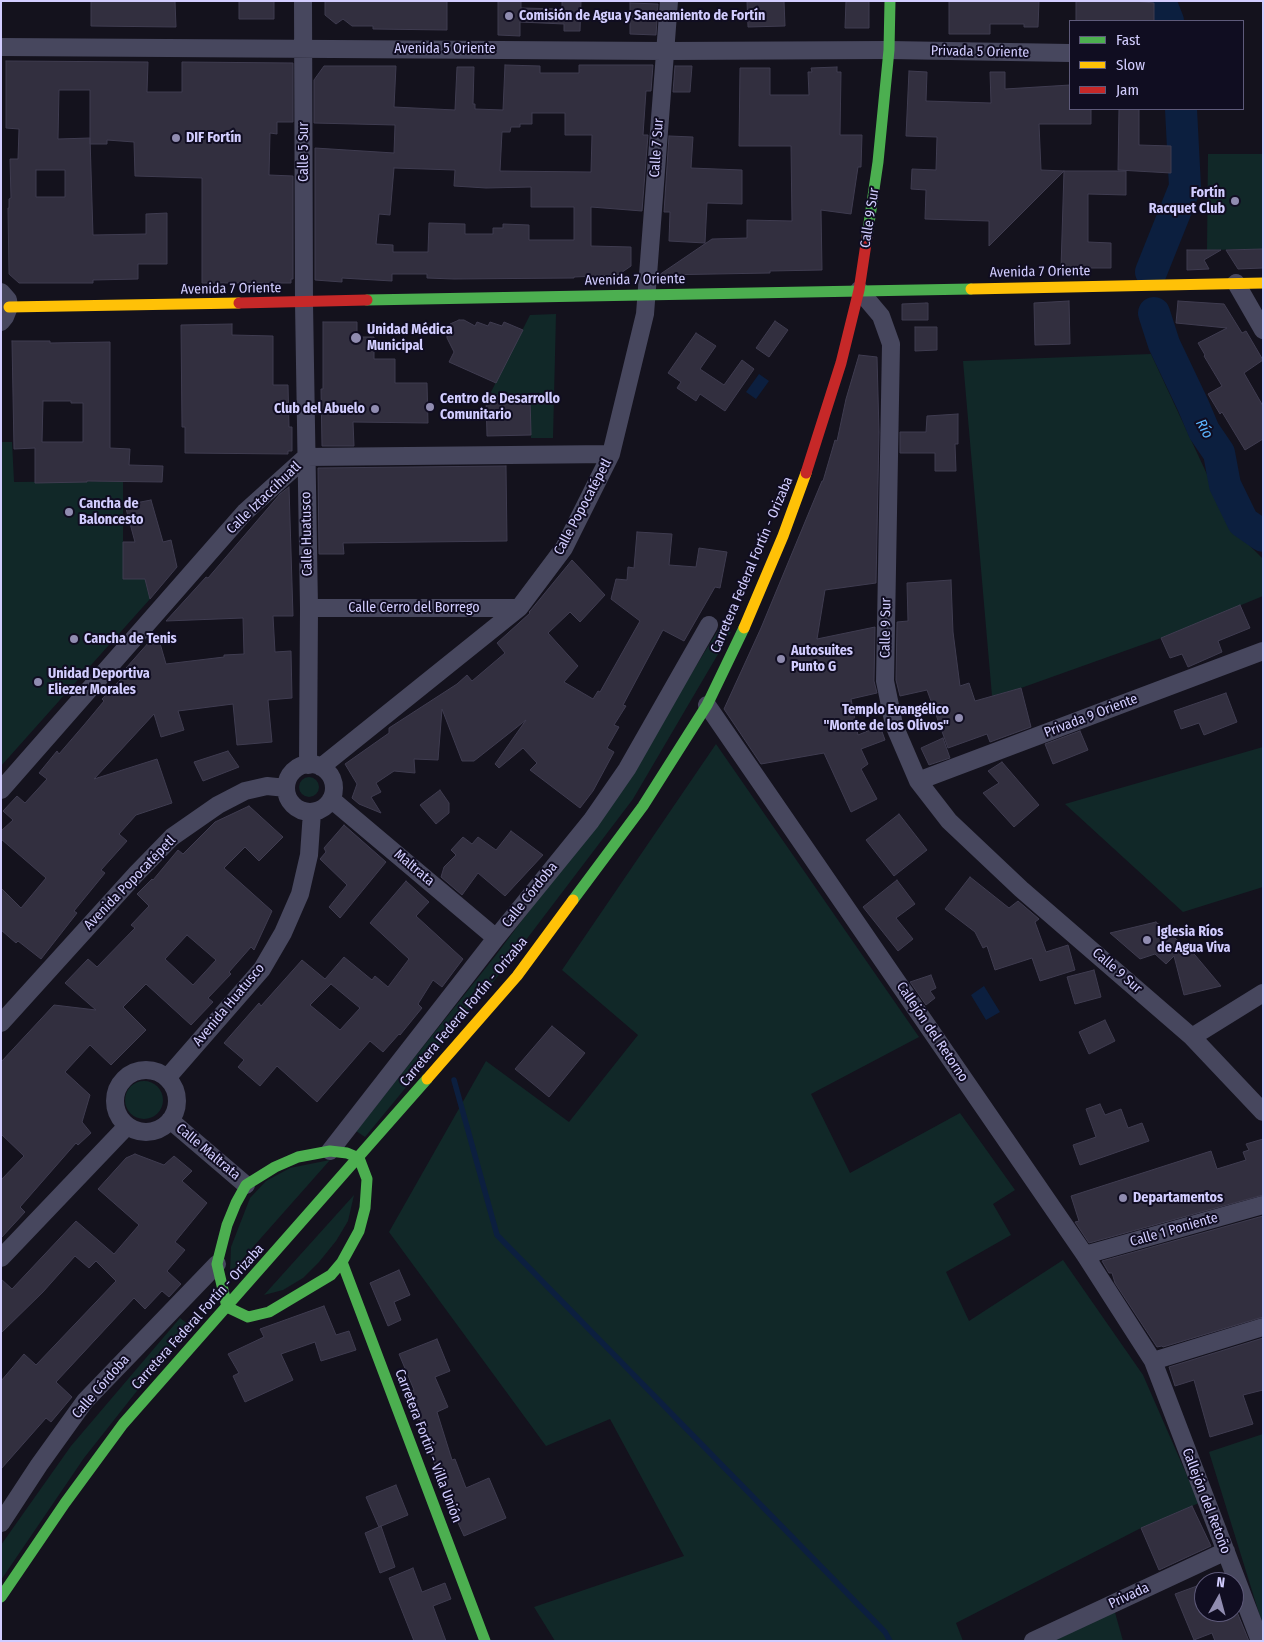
<!DOCTYPE html>
<meta charset="utf-8">
<style>
body{margin:0}
#map{position:relative;width:1264px;height:1642px;overflow:hidden;background:#14121d;font-family:"Fira Sans Condensed",sans-serif}
canvas{display:block}
.frame{position:absolute;inset:0;border:2px solid #d2cdff;pointer-events:none}
.legend{position:absolute;left:1069px;top:20px;width:175px;height:90px;box-sizing:border-box;background:#100d21;border:1px solid #5e5a7a;margin:0;padding:6px 9px;list-style:none;font-size:15px;color:#d2cdff}
.legend li{display:flex;align-items:center;gap:10px;height:25px}
.legend b{width:25px;border:1px solid #5e5a7a}
.north{position:absolute;left:1194px;top:1572px;width:50px;height:50px;box-sizing:border-box;background:#100d21;border:1px solid #5e5a7a;border-radius:50%;rotate:7deg;font-size:14px;font-weight:700;line-height:20px;text-align:center;color:#d2cdff}
.north::after{content:'';display:block;margin:auto;width:18px;height:22px;background:#908cb0;clip-path:polygon(50% 0,100% 100%,50% 72%,0 100%)}
</style>
<div id="map">
<canvas width="1264" height="1642"></canvas>
<div class="frame"></div>
<ul class="legend">
<li><b style="height:6px;background:#4caf50"></b>Fast</li>
<li><b style="height:6px;background:#ffc107"></b>Slow</li>
<li><b style="height:6px;background:#c62828"></b>Jam</li>
</ul>
<div class="north">N</div>
</div>
<script>
const c = document.querySelector('canvas').getContext('2d');
c.lineJoin = 'round';
function fill(path, color) { c.fillStyle = color; c.fill(path, 'evenodd'); }
const toPath = rows => new Path2D(rows.map(r => 'M' + r).join(''));
function trace(path, color, width, dash) { c.strokeStyle = color; c.lineWidth = width; c.lineCap = dash ? 'butt' : 'round'; c.setLineDash(dash || []); c.stroke(path); }
function write(font, color, halo, rows, align = 'center') {
  c.font = font + ' "Fira Sans Condensed",sans-serif'; c.lineWidth = 4; c.setLineDash([]); c.textBaseline = 'middle'; c.strokeStyle = halo; c.fillStyle = color; for (const [text, x, y, turn = 0] of rows) {
    c.save(); c.translate(x, y); c.rotate((+turn || 0) * Math.PI / 180); c.textAlign = isNaN(turn) ? turn : align; if (halo) c.strokeText(text, 0, 0); c.fillText(text, 0, 0); c.restore();
  }
}
const green = toPath([
 [1208,154,1263,154,1263,249,1207,250],
 [556,314,553,438,531,438,530,396,494,396,491,392,530,315],
 [1151,354,1232,528,1263,559,1263,596,1161,638,1021,688,992,696,963,361],
 [1,442,12,442,14,482,123,481,123,579,145,579,150,599,1,766],
 [720,627,731,632,633,799,507,965,365,1137,356,1131,496,955,619,791],
 [716,744,919,1037,811,1094,850,1173,960,1113,1015,1190,993,1204,1011,1235,946,1272,969,1321,1063,1260,1143,1375,1199,1503,1141,1528,956,1623,963,1641,555,1641,534,1607,684,1556,610,1419,546,1446,389,1232,486,1061,569,1122,638,1035,562,970],
 [1263,747,1263,887,1183,912,1065,804],
 '299 787a10 10 0 1 1 20 0a10 10 0 1 1-20 0Z',
 '125 1100a19 19 0 1 1 38 0a19 19 0 1 1-38 0Z',
 [330,1160,230,1273,231,1247,250,1198,266,1181,290,1168],
 [354,1195,348,1221,336,1241,319,1262,303,1278,283,1290,264,1295],
 [180,1318,189,1325,84,1458,1,1580,1,1545,71,1446],
 [1263,1434,1263,1626,1209,1452],
 [1114,1609,1123,1641,1052,1641]
]);
const water = toPath([
 [759,374,769,381,756,399,746,392],
 [984,986,1000,1012,986,1020,971,995]
]);
const stream = toPath([
 [454,1080,497,1235,885,1632,890,1641]
]);
const river = toPath([
 [1160,1,1168,21],
 [1151,272,1185,187,1181,109],
 [1154,313,1164,344,1193,405,1204,431,1219,453,1225,485,1243,522,1263,536]
]);
const building = toPath([
 [91,1,175,1,176,27,91,26,91,1],
 [239,1,274,1,274,19,239,19,239,1],
 [325,1,447,1,447,30,373,29,373,26,352,26,343,19,336,24,325,15,325,1],
 [498,1,521,1,521,8,562,9,562,1,581,1,580,31,564,31,564,24,520,22,520,36,498,35,498,1],
 [747,1,784,1,785,26,748,27,747,1],
 [846,1,869,1,869,28,845,28,846,1],
 [949,1,1039,1,1038,27,1024,27,1024,24,990,24,990,34,949,34,949,1],
 [1076,1,1134,1,1154,3,1154,21,1076,21,1076,1],
 [630,3,658,4,656,35,630,34,630,3],
 [6,61,148,62,147,92,182,92,182,62,293,63,293,122,277,122,277,134,270,133,269,175,293,176,293,279,291,279,291,283,202,283,202,178,135,176,134,142,107,140,107,144,90,144,90,90,59,90,58,139,90,138,93,235,146,234,146,214,167,213,167,264,138,264,138,279,93,280,93,283,19,283,9,274,8,208,9,208,9,199,11,198,10,159,18,159,19,129,6,128,6,61],
 [36,170,65,170,65,197,36,197,36,170],
 [505,65,540,66,540,73,579,73,579,65,653,65,651,91,646,91,643,135,648,135,642,211,591,207,591,246,631,247,631,266,618,275,574,277,574,278,454,279,427,278,427,274,392,274,392,281,342,278,342,282,315,280,315,148,394,153,395,125,314,123,314,80,324,66,396,66,394,107,455,110,457,67,474,67,473,104,475,104,475,109,503,110,505,65],
 [532,113,565,113,565,135,592,135,591,172,500,171,502,132,510,132,511,127,520,127,520,124,532,124,532,113],
 [394,168,455,170,454,186,486,188,531,187,531,207,574,207,574,240,529,240,529,225,503,224,503,228,493,228,493,234,465,234,465,224,429,223,428,252,393,252,393,245,376,244,379,214,390,215,394,168],
 [675,66,692,66,690,92,673,92,675,66],
 [837,67,837,72,841,72,840,135,862,135,861,167,858,167,851,214,821,210,822,270,770,271,770,273,659,275,712,239,747,238,747,220,792,221,791,146,739,146,740,68,770,68,770,95,809,95,808,72,812,72,811,68,837,67],
 [909,71,927,72,926,101,991,103,990,72,1005,72,1005,89,1070,85,1070,109,1091,109,1091,124,1039,124,1041,170,1064,171,989,246,989,221,925,219,926,190,911,189,912,169,936,170,937,137,906,136,909,71],
 [1119,109,1139,109,1139,145,1171,146,1171,173,1118,170,1119,109],
 [669,136,693,137,691,168,742,170,742,204,707,203,705,243,669,241,670,212,664,212,669,136],
 [1064,171,1126,171,1126,195,1088,194,1088,242,1111,243,1111,268,1061,268,1064,171],
 [1263,249,1263,268,1238,269,1226,250,1263,249],
 [1187,250,1221,250,1204,260,1209,269,1187,270,1187,250],
 [1069,301,1070,344,1035,345,1034,303,1069,301],
 [1178,301,1224,304,1242,333,1246,331,1263,360,1244,373,1263,406,1263,439,1245,450,1222,412,1220,414,1208,394,1222,386,1204,356,1205,355,1198,343,1227,328,1176,323,1178,301],
 [926,303,928,303,928,320,902,320,902,304,926,303],
 [459,320,464,320,475,326,477,322,488,326,490,322,502,326,504,322,523,330,496,383,449,362,454,352,447,338,447,331,450,324,459,320],
 [775,321,788,330,769,357,756,348,775,321],
 [323,322,357,322,357,337,374,337,374,359,395,359,395,383,427,383,428,423,353,422,354,446,322,446,321,389,323,389,323,322],
 [232,324,232,335,273,336,273,385,288,385,289,427,292,427,292,451,288,451,288,454,185,453,185,427,182,427,181,325,232,324],
 [915,327,937,327,937,350,915,351,915,327],
 [696,333,716,346,700,369,724,385,742,360,754,369,725,411,700,394,696,401,677,388,681,382,668,373,696,333],
 [12,341,50,341,50,343,110,342,110,448,130,449,129,465,163,466,162,482,87,481,87,482,35,483,35,448,14,449,12,341],
 [43,401,71,401,71,403,83,403,83,442,42,442,43,401],
 [859,355,877,357,879,432,876,583,825,590,817,639,875,627,874,681,877,693,851,699,858,735,880,726,885,740,861,749,868,764,861,769,877,799,851,812,824,753,761,764,724,709,761,628,822,481,823,481,835,440,837,441,846,399,859,355],
 [486,396,530,396,531,435,487,436,486,396],
 [958,414,958,444,955,444,956,471,935,471,935,453,900,453,900,432,926,432,927,416,958,414],
 [506,466,507,541,343,543,344,554,319,554,318,468,506,466],
 [289,487,293,616,273,616,275,652,291,651,292,698,268,700,272,742,237,745,233,704,178,711,184,730,161,737,154,714,94,779,157,759,172,803,136,815,119,834,127,841,101,870,105,873,74,911,77,913,41,959,18,941,16,943,1,930,1,888,21,908,46,878,1,839,1,831,13,820,3,811,17,796,25,803,47,779,39,773,57,751,59,754,84,725,104,701,102,699,121,679,119,676,157,633,166,664,224,657,224,655,244,654,243,618,166,621,206,577,208,578,280,494,289,487],
 [151,500,163,542,171,540,177,567,150,599,145,579,123,579,123,542,135,542,125,505,151,500],
 [637,532,672,534,669,565,696,567,699,548,727,552,720,588,715,587,684,641,663,630,623,705,626,706,614,725,619,727,607,748,614,752,593,791,580,808,530,770,537,763,523,748,499,768,495,764,526,720,474,761,462,761,442,709,438,760,414,759,415,773,394,771,376,783,381,792,371,797,381,813,359,804,352,798,357,784,345,764,389,733,389,728,457,684,467,675,472,681,505,653,497,643,530,613,529,612,531,610,572,560,605,595,580,622,570,612,548,633,578,666,564,682,593,699,598,691,600,692,640,621,611,599,616,579,627,580,628,567,634,568,637,532],
 [951,580,953,632,960,686,969,683,975,701,1021,688,1031,727,990,742,987,734,948,748,927,690,900,696,896,680,897,622,908,621,907,583,951,580],
 [1240,605,1250,628,1218,641,1222,652,1188,667,1182,654,1170,658,1161,638,1240,605],
 [1226,693,1237,722,1204,735,1199,723,1181,729,1174,711,1226,693],
 [1080,731,1088,750,1053,764,1045,744,1080,731],
 [943,738,950,758,929,765,921,748,943,738],
 [228,751,239,767,203,781,194,762,228,751],
 [1002,762,1039,805,1014,827,983,793,999,783,988,771,1002,762],
 [440,790,449,803,449,813,436,824,420,805,440,790],
 [249,806,283,837,259,861,245,847,224,868,272,911,254,950,251,947,229,972,231,974,208,998,213,1002,191,1025,146,984,123,1007,146,1030,111,1065,90,1045,65,1072,90,1095,82,1122,91,1133,78,1145,76,1143,20,1207,25,1212,1,1238,1,1180,24,1156,1,1134,1,1062,54,1005,96,1010,65,983,88,959,97,967,135,928,131,925,149,906,137,894,152,879,153,880,178,850,183,854,215,822,249,806],
 [187,935,216,960,193,985,165,959,187,935],
 [899,814,927,850,894,876,866,840,899,814],
 [344,825,386,862,340,918,329,907,347,885,320,859,326,852,324,848,344,825],
 [511,831,543,855,505,896,478,873,462,895,441,877,444,867,456,855,451,850,463,837,472,844,478,837,496,850,511,831],
 [970,877,1009,908,1018,901,1039,919,1035,922,1046,952,1068,945,1075,970,1040,981,1032,958,995,970,987,946,983,948,975,932,945,909,970,877],
 [897,880,915,904,896,918,913,939,898,951,863,907,897,880],
 [406,881,429,902,416,916,463,959,442,987,433,980,418,1004,422,1008,400,1035,399,1034,383,1052,370,1041,317,1102,277,1066,260,1086,238,1067,244,1060,224,1043,259,1003,261,1006,302,960,325,979,344,957,372,980,375,976,388,987,409,959,370,923,406,881],
 [331,984,360,1008,340,1030,310,1005,331,984],
 [1156,922,1195,955,1221,986,1184,995,1174,956,1166,964,1155,954,1140,959,1110,933,1156,922],
 [1094,970,1101,997,1075,1004,1067,977,1094,970],
 [931,975,936,988,930,991,935,998,926,1005,910,982,931,975],
 [1105,1020,1115,1041,1089,1054,1079,1032,1105,1020],
 [552,1026,585,1053,549,1097,515,1069,552,1026],
 [1100,1104,1105,1115,1121,1109,1128,1128,1142,1123,1149,1141,1080,1165,1073,1145,1096,1137,1086,1109,1100,1104],
 [1263,1139,1263,1195,1089,1243,1075,1222,1079,1221,1071,1196,1211,1151,1217,1169,1246,1160,1243,1152,1249,1150,1246,1144,1263,1139],
 [135,1154,164,1165,174,1156,192,1171,182,1181,207,1203,175,1242,185,1250,167,1271,181,1284,169,1297,162,1291,145,1309,134,1298,56,1382,72,1397,51,1422,46,1418,1,1469,1,1381,24,1354,36,1365,116,1281,96,1261,89,1268,75,1256,43,1292,1,1333,1,1279,12,1289,76,1221,114,1254,139,1225,98,1189,126,1158,135,1154],
 [1263,1216,1263,1317,1163,1347,1162,1346,1157,1347,1115,1283,1112,1273,1109,1273,1102,1261,1263,1216],
 [399,1270,410,1295,394,1302,401,1320,388,1326,370,1283,399,1270],
 [324,1306,336,1335,349,1331,356,1350,321,1361,315,1342,281,1354,293,1380,245,1402,233,1376,239,1373,228,1354,264,1337,260,1329,324,1306],
 [1263,1338,1263,1390,1243,1395,1253,1424,1210,1437,1194,1380,1175,1386,1169,1367,1263,1338],
 [437,1339,450,1371,435,1377,448,1407,437,1412,452,1460,455,1459,466,1488,489,1478,506,1518,464,1536,446,1496,448,1496,433,1460,420,1419,417,1420,406,1394,414,1390,399,1354,437,1339],
 [396,1485,408,1515,379,1527,366,1497,396,1485],
 [1192,1506,1211,1546,1159,1570,1141,1528,1192,1506],
 [381,1526,395,1567,380,1573,365,1533,381,1526],
 [413,1568,422,1592,445,1583,451,1599,433,1606,446,1641,414,1641,389,1578,413,1568],
 [1197,1586,1204,1605,1204,1612,1237,1612,1249,1641,1215,1641,1212,1633,1194,1640,1175,1594,1197,1586]
]);
const street = toPath([
 [303,1,304,303,309,608,308,765],
 [1,47,665,51,889,50,1070,53],
 [1236,283,1263,330],
 [859,290,881,316,891,344,885,681,894,725,918,781,949,821,1021,889,1192,1037,1263,1112],
 [1,292,8,300,9,307,5,317,1,322],
 [309,608,519,608],
 [707,705,1085,1255,1153,1361,1260,1641],
 '286 788a24 24 0 1 1 48 0a24 24 0 1 1-48 0Z',
 [321,767,519,608,564,548,611,454,645,314,669,1],
 [918,781,1263,651],
 [1,790,245,512,306,457,611,454],
 [331,799,496,938],
 [1,1023,136,874,172,837,218,805,245,791,267,786,286,788],
 [1192,1037,1263,993],
 '115 1101a31 31 0 1 1 62 0a31 31 0 1 1-62 0Z',
 [167,1078,262,969,283,933,300,894,309,855,312,812],
 [170,1120,246,1185],
 [330,1151,496,938,591,821,627,769,709,625],
 [1085,1255,1263,1205],
 [1,1258,127,1126],
 [1153,1361,1263,1327],
 [1,1523,39,1465,85,1401,217,1264],
 [1033,1641,1226,1551]
]);
const fast = toPath([
 [867,237,878,162,889,50,890,1],
 [367,300,971,289],
 [573,900,643,806,707,705,744,628],
 [330,1151,347,1153,359,1158,367,1179,365,1208,359,1231,342,1262,331,1275,269,1312,248,1317,227,1307,217,1264,227,1225,236,1203,246,1185,275,1167,298,1157,330,1151],
 [342,1262,485,1641],
 [1,1597,65,1503,123,1424,427,1079]
]);
const slow = toPath([
 [971,289,1263,283],
 [9,307,239,303],
 [744,628,783,536,806,473],
 [427,1079,517,976,573,900]
]);
const jam = toPath([
 [239,303,367,300],
 [806,473,841,363,859,290,867,237]
]);
const markers = [
 [509,16,5,"#908cb0"],
 [176,138,5,"#908cb0"],
 [1235,201,5,"#908cb0"],
 [356,338,6,"#908cb0"],
 [430,407,5,"#908cb0"],
 [375,409,5,"#908cb0"],
 [69,512,5,"#908cb0"],
 [74,639,5,"#908cb0"],
 [781,659,5,"#908cb0"],
 [38,682,5,"#908cb0"],
 [959,718,5,"#908cb0"],
 [1147,940,5,"#908cb0"],
 [1123,1198,5,"#908cb0"]
];
const poiNames = [
 ["Comisión de Agua y Saneamiento de Fortín",519,16],
 ["DIF Fortín",186,138],
 ["Fortín",1225,193,"right"],
 ["Racquet Club",1225,209,"right"],
 ["Unidad Médica",367,330],
 ["Municipal",367,346],
 ["Centro de Desarrollo",440,399],
 ["Comunitario",440,415],
 ["Club del Abuelo",365,409,"right"],
 ["Cancha de",79,504],
 ["Baloncesto",79,520],
 ["Cancha de Tenis",84,639],
 ["Autosuites",791,651],
 ["Punto G",791,667],
 ["Unidad Deportiva",48,674],
 ["Eliezer Morales",48,690],
 ["Templo Evangélico",949,710,"right"],
 ["\"Monte de los Olivos\"",949,726,"right"],
 ["Iglesia Ríos",1157,932],
 ["de Agua Viva",1157,948],
 ["Departamentos",1133,1198]
];
const streetNames = [
 ["Avenida 5 Oriente",445,49],
 ["Privada 5 Oriente",980,52,1],
 ["Calle 7 Sur",657,148,-86],
 ["Calle 5 Sur",304,152,-90],
 ["Calle 9 Sur",870,218,-81],
 ["Avenida 7 Oriente",1040,272,-1],
 ["Avenida 7 Oriente",635,280,-1],
 ["Avenida 7 Oriente",231,289,-1],
 ["Calle Iztaccíhuatl",264,498,-44],
 ["Calle Popocatépetl",583,507,-62],
 ["Calle Huatusco",307,534,-91],
 ["Carretera Federal Fortín - Orizaba",752,565,-67],
 ["Calle Cerro del Borrego",414,608],
 ["Calle 9 Sur",886,628,-89],
 ["Privada 9 Oriente",1091,716,-21],
 ["Maltrata",414,868,40],
 ["Avenida Popocatépetl",130,883,-46],
 ["Calle Córdoba",530,895,-51],
 ["Calle 9 Sur",1117,971,41],
 ["Avenida Huatusco",229,1005,-50],
 ["Carretera Federal Fortín - Orizaba",464,1012,-50],
 ["Callejón del Retorno",932,1032,56],
 ["Calle Maltrata",208,1152,40],
 ["Calle 1 Poniente",1174,1230,-16],
 ["Carretera Federal Fortín - Orizaba",198,1317,-48],
 ["Calle Córdoba",101,1387,-49],
 ["Carretera Fortín - Villa Unión",428,1446,69],
 ["Callejón del Retoño",1206,1501,69],
 ["Privada",1129,1596,-25]
];
const waterNames = [
 ["Río",1204,429,61]
];
fill(green, '#112828');
fill(water, '#0c1f3f');
trace(stream, '#0c1f3f', 5.5);
trace(river, '#0c1f3f', 32);
fill(building, '#322f3f');
trace(building, '#3f3c50', 1);
trace(street, '#47475e', 18);
trace(fast, '#4caf50', 11);
trace(slow, '#ffc107', 11);
trace(jam, '#c62828', 11);
for (const [x, y, r, color] of markers) { const dot = new Path2D(); dot.arc(x, y, r, 0, 2 * Math.PI); c.fillStyle = color; c.fill(dot); trace(dot, '#100d21', 2); }
write('bold 14px', '#d2cdff', '#100d21', poiNames, 'left');
write('14px', '#d2cdff', '#100d21', streetNames);
write('italic 15px', '#5bb5ff', '#100d21', waterNames);
</script>
